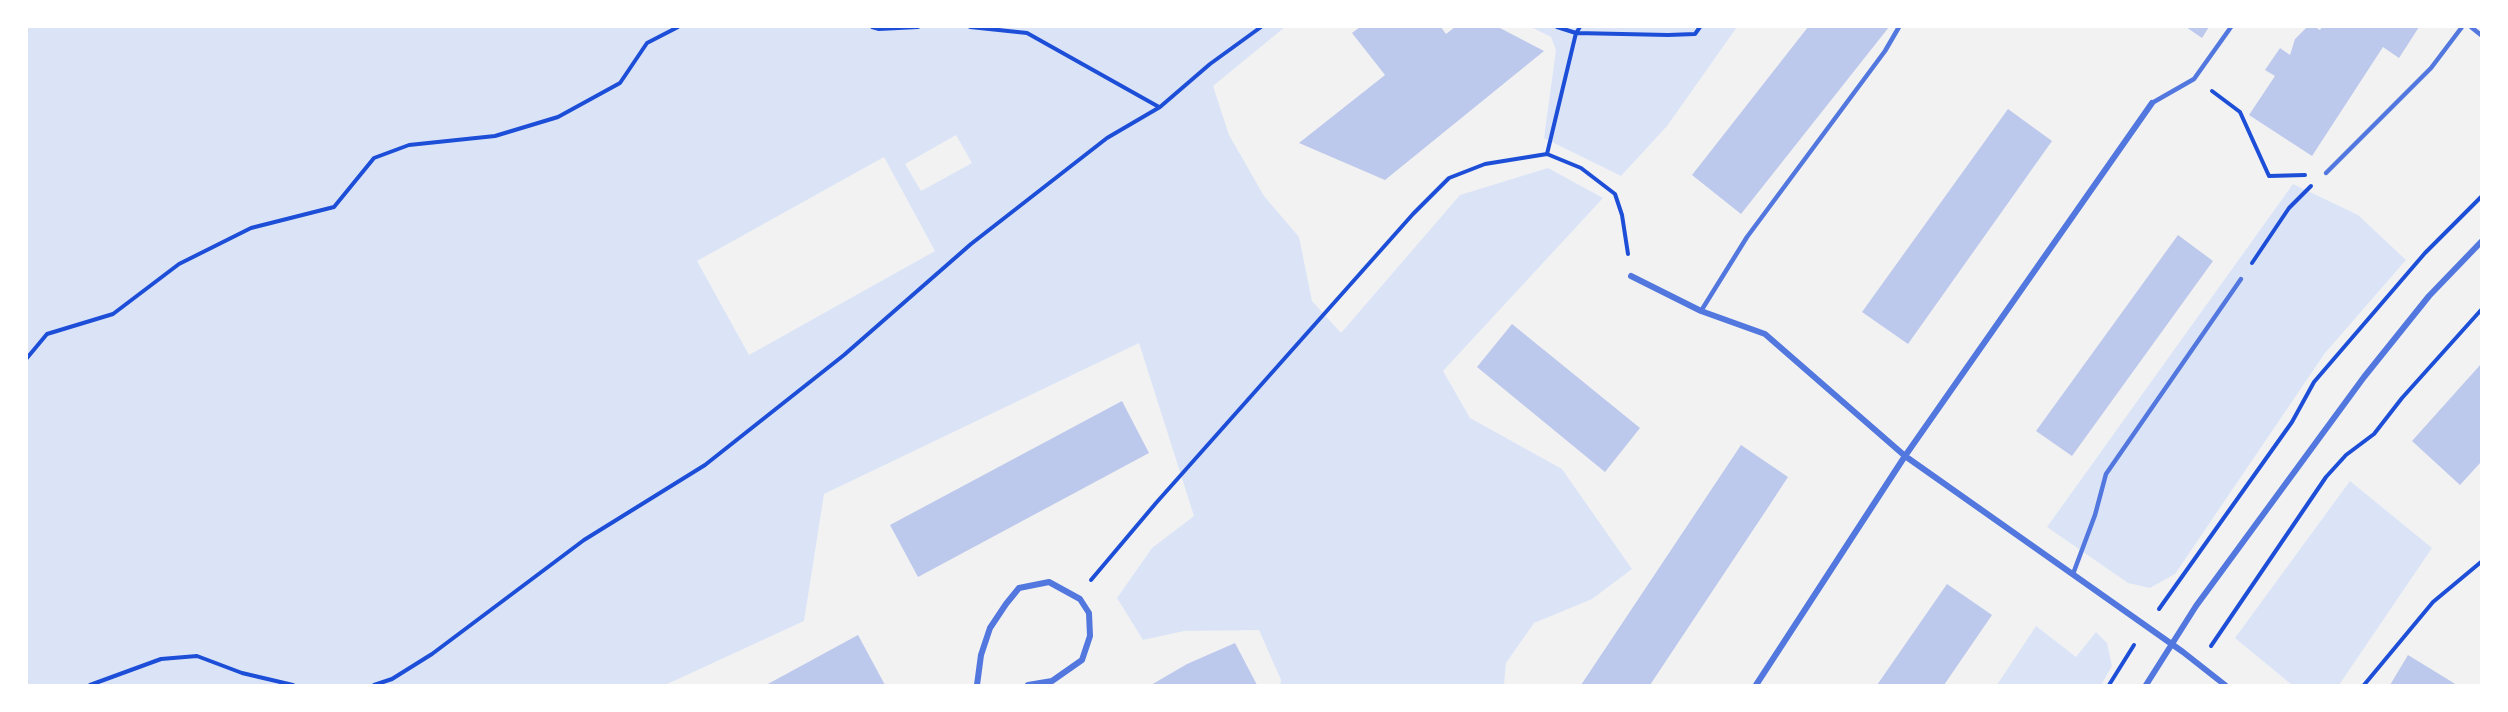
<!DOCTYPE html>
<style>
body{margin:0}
#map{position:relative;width:2508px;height:712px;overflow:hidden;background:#f2f2f2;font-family:Roboto,sans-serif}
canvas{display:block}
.frame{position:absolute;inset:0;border:28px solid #fff;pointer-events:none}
</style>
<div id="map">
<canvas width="2508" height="712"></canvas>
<div class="frame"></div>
</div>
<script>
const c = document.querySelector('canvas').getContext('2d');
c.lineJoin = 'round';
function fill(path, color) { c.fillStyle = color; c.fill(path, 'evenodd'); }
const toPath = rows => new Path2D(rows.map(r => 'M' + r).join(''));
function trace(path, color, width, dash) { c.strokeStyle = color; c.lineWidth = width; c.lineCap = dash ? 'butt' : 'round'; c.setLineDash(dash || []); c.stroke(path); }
const green = toPath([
 [27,27,1285,27,1213,86,1229,135,1264,196,1299,237,1312,301,1341,333,1460,195,1548,168,1603,198,1443,371,1470,418,1562,469,1632,569,1592,599,1534,623,1506,663,1504,685,1280,685,1281,680,1259,630,1184,631,1143,640,1117,598,1152,548,1194,516,1139,343,824,494,804,621,665,685,27,685],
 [956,135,972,163,921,191,905,164],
 [884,157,935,251,749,355,697,261],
 [1531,27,1737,27,1667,126,1621,176,1544,138,1556,50,1551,37],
 [2293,184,2358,215,2406,260,2325,353,2175,574,2150,588,2128,583,2047,527],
 [2350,481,2432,548,2339,685,2292,685,2235,638],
 [2036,626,2076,657,2096,632,2107,643,2112,666,2101,685,1997,685]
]);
const building = toPath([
 [1360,27,1441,27,1446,34,1455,27,1498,27,1544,51,1385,180,1299,143,1385,75,1352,33],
 [1808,27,1889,27,1741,214,1692,175],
 [2186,27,2209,27,2202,38],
 [2307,27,2315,27,2320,30,2322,27,2419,27,2399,58,2383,47,2312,156,2249,115,2275,76,2265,70,2280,48,2290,55,2295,39],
 [2008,109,2052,141,1908,344,1862,312],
 [2178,235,2213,261,2072,456,2036,431],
 [1512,324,1640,428,1605,472,1477,367],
 [2481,364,2481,462,2460,485,2412,441],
 [1122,401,1149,453,918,577,890,525],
 [1741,445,1788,477,1765,512,1650,685,1581,685],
 [1947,584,1992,615,1944,685,1877,685],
 [858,635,885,685,766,685],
 [1235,643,1257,685,1151,685,1187,664],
 [2408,655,2457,685,2390,685]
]);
const path = toPath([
 [872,27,879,29,918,27],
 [970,27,1027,33,1159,107],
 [1557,27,1576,33,1668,35,1695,34,1700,27],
 [2212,91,2240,112,2269,176,2305,175],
 [1547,154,1576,33,1580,27],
 [2252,263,2289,208,2311,186],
 [27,358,47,334,113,314,179,264,251,228,334,207,374,158,409,145,495,136,558,117,620,83,647,43,678,27],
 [1091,580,1156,503,1413,214,1449,178,1485,164,1547,154,1581,168,1615,194,1622,215,1628,254],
 [2159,609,2292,422,2314,382,2425,253,2481,197],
 [2211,646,2326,477,2346,455,2374,434,2402,398,2481,310],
 [90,685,161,659,197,656,242,673,293,685],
 [374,685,392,679,432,654,584,540,705,465,844,355,971,244,1107,138,1160,107,1210,64,1261,27],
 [2109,685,2134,645],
 [2364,685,2433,602,2481,562]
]);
const service = toPath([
 [2471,27,2481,35],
 [2152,103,2194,79,2231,27],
 [2326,173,2431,68,2462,27],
 [1701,311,1747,237,1885,51,1899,27],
 [2073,574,2095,515,2106,474,2241,279]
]);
const minor = toPath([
 [1631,276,1701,311,1765,334,1905,456,2183,652,2225,685],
 [977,685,981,655,990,628,1006,604,1019,588,1049,582,1080,599,1089,613,1090,636,1082,660,1052,681,1028,685],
 [1756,685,1905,456,2152,103],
 [2146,685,2196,606,2364,377,2429,296,2481,242]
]);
fill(green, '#dbe4f7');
fill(building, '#bdc9ec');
trace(path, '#1d4ed8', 4);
trace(service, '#5277de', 4.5);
trace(minor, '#5277de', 6);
</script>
